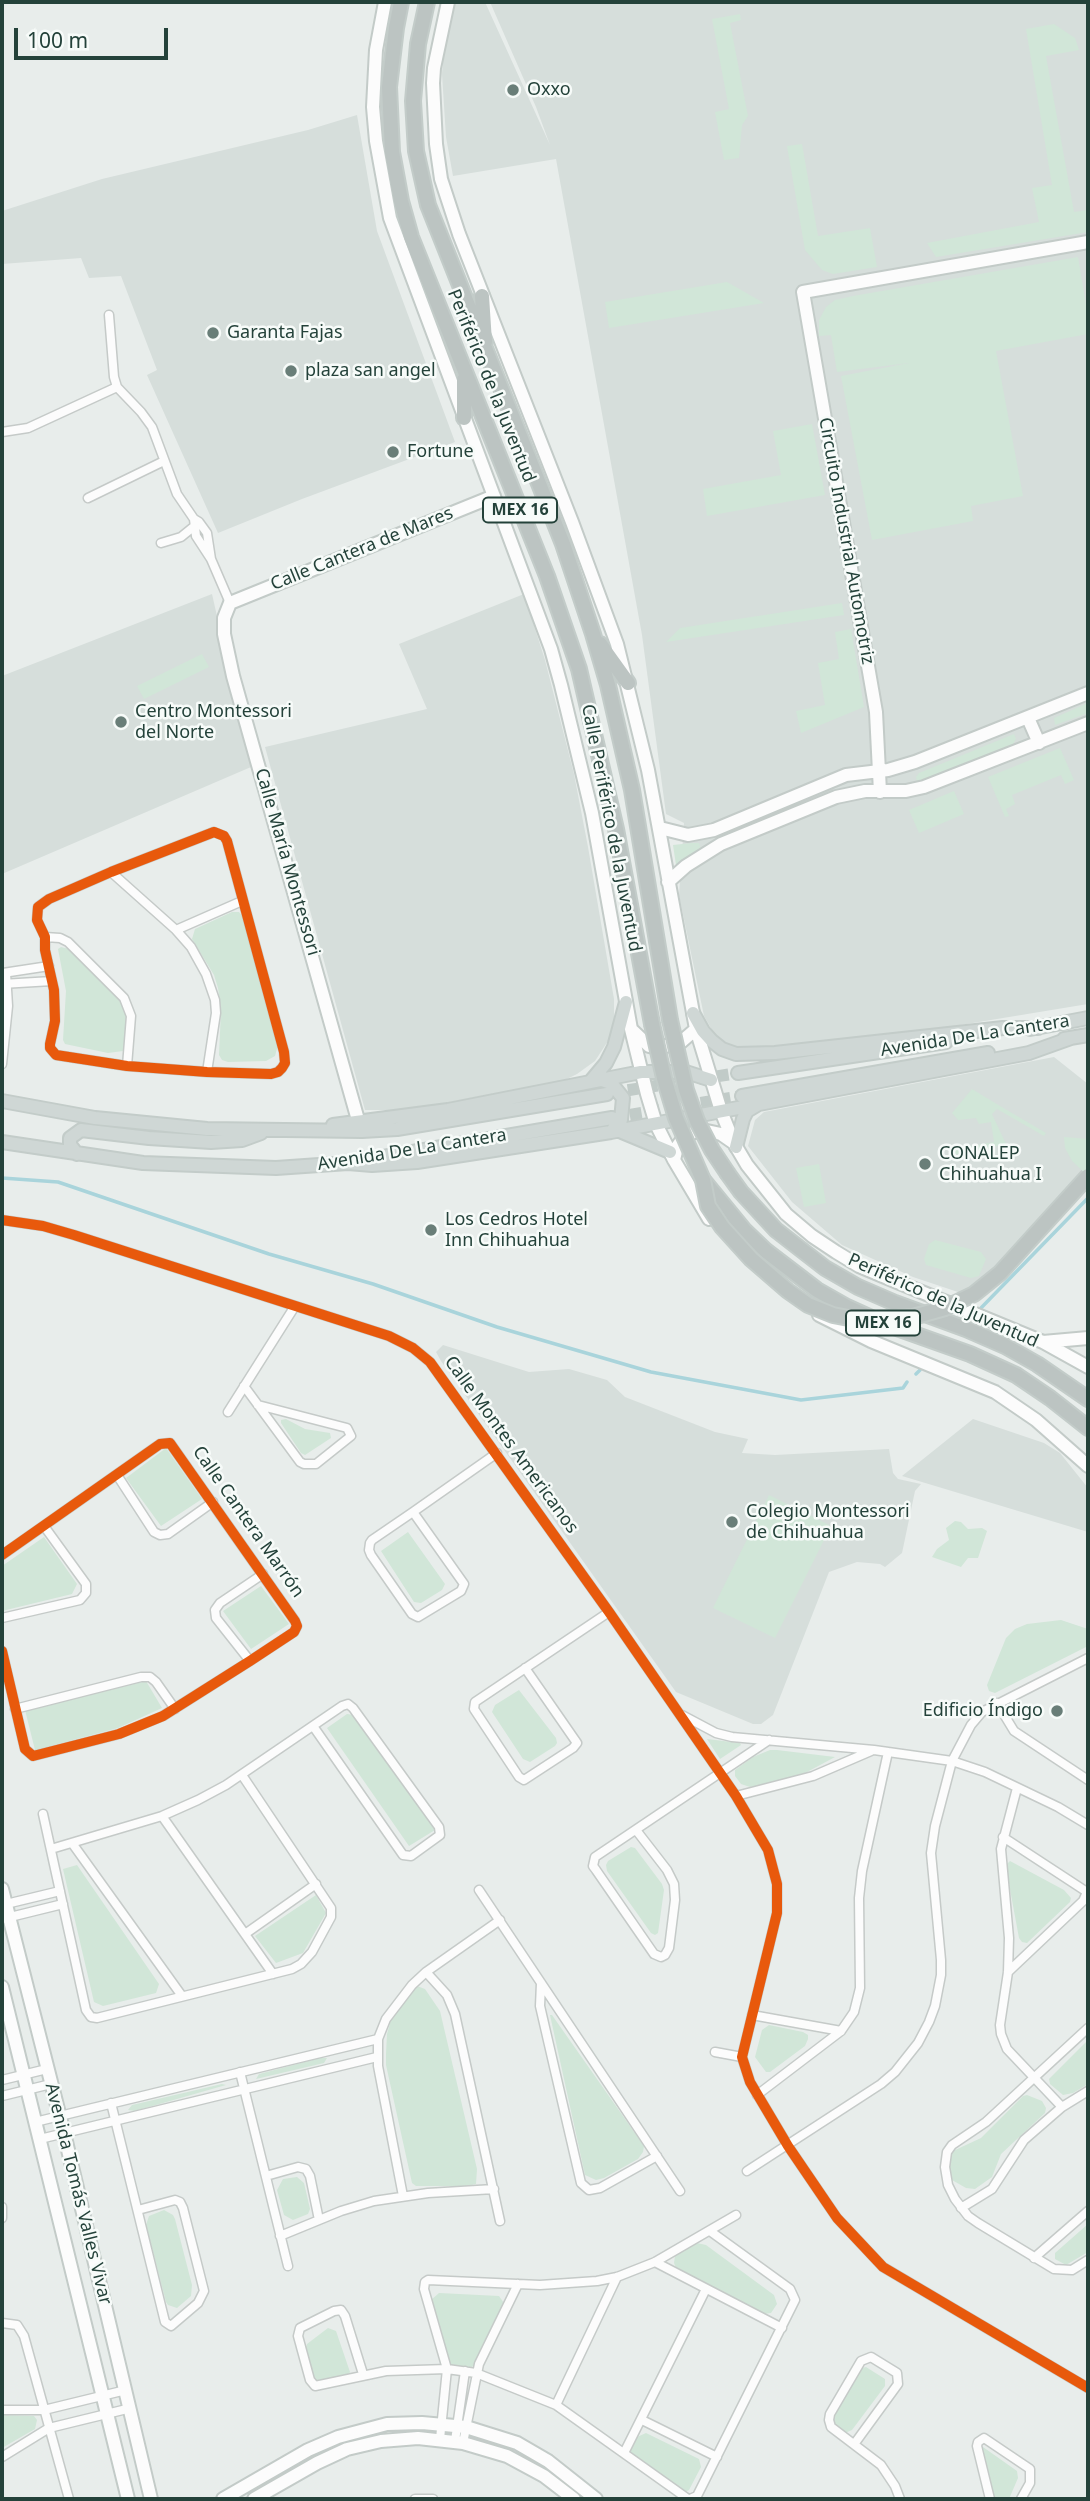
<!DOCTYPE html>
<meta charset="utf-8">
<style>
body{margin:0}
#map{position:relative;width:1090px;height:2501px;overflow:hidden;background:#e8edeb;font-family:"Noto Sans",sans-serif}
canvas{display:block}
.frame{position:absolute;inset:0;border:4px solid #24423a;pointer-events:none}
.scale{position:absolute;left:14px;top:28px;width:154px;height:32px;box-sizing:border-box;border:4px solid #24423a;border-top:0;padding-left:9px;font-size:21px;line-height:24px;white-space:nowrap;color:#24423a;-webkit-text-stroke:5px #f7fbf9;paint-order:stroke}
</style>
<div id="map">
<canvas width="1090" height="2501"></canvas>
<div class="frame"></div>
<div class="scale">100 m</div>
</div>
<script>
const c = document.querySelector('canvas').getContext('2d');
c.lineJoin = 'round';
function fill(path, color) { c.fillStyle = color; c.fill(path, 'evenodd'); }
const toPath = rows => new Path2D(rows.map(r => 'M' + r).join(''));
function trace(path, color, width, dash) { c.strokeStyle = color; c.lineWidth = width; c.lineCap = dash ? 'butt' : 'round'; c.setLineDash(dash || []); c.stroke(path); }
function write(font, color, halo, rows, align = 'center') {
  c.font = font + ' "Noto Sans",sans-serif'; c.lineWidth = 5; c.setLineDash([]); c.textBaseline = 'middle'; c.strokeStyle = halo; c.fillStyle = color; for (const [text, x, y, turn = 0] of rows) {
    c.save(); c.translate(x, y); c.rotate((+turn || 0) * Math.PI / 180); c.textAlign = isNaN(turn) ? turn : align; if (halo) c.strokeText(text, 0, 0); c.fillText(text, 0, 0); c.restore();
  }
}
const built = toPath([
 [455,2,485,2,550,145,536,107,490,2,1088,2,1088,1004,918,1032,752,1050,736,1048,725,1043,713,1032,704,1016,679,895,684,823,666,814,642,635,556,159,453,176,446,137,442,74,444,46],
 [357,115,377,231,455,442,302,499,218,533,147,375,157,370,121,276,89,278,81,258,2,264,2,211,102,179,308,130],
 [212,594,251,767,2,874,2,676],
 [524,594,545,660,574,774,588,847,614,999,614,1020,608,1041,595,1061,577,1074,565,1080,408,1110,365,1110,265,747,427,709,399,644],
 [1054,1057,1088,1084,1088,1183,979,1299,913,1277,842,1245,792,1202,748,1146,755,1120,764,1112],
 [443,1345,529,1372,569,1369,607,1380,625,1397,715,1432,748,1439,742,1453,775,1455,889,1449,893,1473,898,1479,921,1484,915,1491,902,1553,885,1567,880,1564,857,1562,829,1572,773,1715,761,1724,753,1724,676,1692,441,1361,436,1352],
 [973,1419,1044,1443,1060,1453,1088,1488,1088,1532,902,1476]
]);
const green = toPath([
 [740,14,741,20,730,23,748,116,742,125,739,158,724,160,715,112,729,109,712,19],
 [1054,24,1075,38,1079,50,1046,56,1074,212,1088,210,1088,232,936,257,927,243,1039,222,1032,188,1052,185,1026,29],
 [802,144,818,236,870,228,877,267,833,274,822,270,805,250,787,146],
 [1078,257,1088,317,1088,334,996,351,1023,496,971,506,973,521,872,540,841,376,909,363,837,372,831,335,819,336,819,320,826,307,835,300,853,296],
 [727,282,764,303,609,328,605,302],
 [812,424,825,495,707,516,703,489,781,475,773,431],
 [842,603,844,615,666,642,680,628],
 [851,629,864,707,801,733,796,711,825,705,818,663,839,659,835,632],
 [202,654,209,667,144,699,137,686],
 [1088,703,1088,713,1055,725,1054,718],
 [1014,734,1016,739,1013,744,917,782,916,777,919,773],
 [1060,748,1074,780,1065,784,1061,775,1012,795,1015,804,1006,809,1009,816,1005,817,988,777],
 [954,791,964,814,919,833,909,810],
 [692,843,699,843,701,849,676,865,673,845],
 [232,912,239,912,243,917,278,1045,275,1056,266,1061,228,1062,222,1060,219,1055,221,1010,218,988,214,975,192,939,195,929],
 [61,947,69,949,120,996,129,1011,126,1048,123,1051,108,1053,65,1044,63,1040,66,991,58,949],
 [972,1089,1000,1106,1046,1133,1044,1136,997,1109,992,1114,1006,1144,953,1155,953,1149,994,1142,991,1122,979,1124,976,1118,958,1120,952,1113],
 [1064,1137,1088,1139,1088,1173,1086,1174,1072,1161,1065,1148],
 [819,1164,826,1203,804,1207,796,1168],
 [935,1240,981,1252,986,1259,979,1276,971,1278,926,1265,924,1259,929,1244],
 [286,1419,305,1429,330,1433,331,1438,305,1455,301,1453,281,1423,281,1420],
 [166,1448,202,1499,161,1526,126,1478],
 [769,1495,831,1526,775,1638,713,1608],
 [955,1521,961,1522,968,1529,982,1528,987,1531,978,1558,968,1558,961,1567,932,1557,937,1549,949,1540,946,1528],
 [408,1532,445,1584,442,1590,421,1603,414,1602,381,1551],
 [44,1537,77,1584,72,1594,2,1611,2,1566],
 [261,1586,289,1624,251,1649,223,1611],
 [1061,1620,1088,1629,1088,1646,995,1693,989,1691,987,1685,1006,1638,1015,1629,1027,1624],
 [146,1681,162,1708,118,1728,35,1750,25,1710],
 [519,1690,556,1738,557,1743,555,1746,530,1762,523,1759,492,1712,495,1705],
 [347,1714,354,1715,435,1830,409,1846,327,1728],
 [707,1739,740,1743,741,1745,720,1759],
 [770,1750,777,1750,835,1757,794,1779,750,1787,741,1784,735,1776,735,1770,753,1757],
 [631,1847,635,1848,662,1884,664,1890,658,1933,655,1935,651,1933,607,1871,606,1865,608,1861],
 [1010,1861,1064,1890,1071,1898,1070,1902,1027,1943,1022,1942,1019,1938,1009,1884,1007,1864],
 [77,1865,159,1984,156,1993,103,2006,94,2002,63,1869],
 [316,1895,326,1913,303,1953,276,1963,255,1936],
 [417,1986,425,1989,440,2011,477,2169,476,2184,467,2186,416,2186,412,2183,386,2065,386,2054,387,2034,392,2016,411,1988],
 [550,2015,552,2015,644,2146,643,2152,638,2159,604,2178,596,2180,585,2175],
 [769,2025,803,2032,808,2035,808,2039,805,2046,770,2072,766,2072,755,2057,762,2030],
 [1088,2040,1088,2084,1073,2093,1063,2095,1050,2084,1049,2079],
 [320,2058,327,2058,324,2063,256,2079,259,2074],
 [222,2084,226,2085,135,2111,128,2110,132,2105],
 [1027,2095,1042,2101,1046,2108,1045,2113,1001,2154,992,2177,975,2189,966,2188,952,2180,948,2172,950,2156,953,2151,981,2138,1023,2096],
 [297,2177,304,2183,310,2209,308,2214,293,2220,284,2215,277,2190,283,2179],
 [164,2210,173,2215,175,2219,192,2285,191,2296,177,2308,168,2305,166,2302,146,2225,149,2216],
 [1088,2224,1088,2252,1066,2265,1055,2259,1055,2253],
 [697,2243,706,2245,774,2295,777,2304,771,2313,764,2314,676,2268,674,2263,675,2256],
 [439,2293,499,2296,506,2306,475,2365,470,2368,453,2366,449,2362,431,2300],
 [328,2328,336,2331,350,2372,348,2377,316,2383,305,2350,307,2344],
 [866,2367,885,2379,885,2386,852,2430,845,2433,833,2423,833,2415,859,2369],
 [2,2415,34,2416,37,2420,35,2429,2,2448],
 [646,2433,699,2459,701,2467,689,2490,682,2494,631,2456,630,2451,637,2437],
 [983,2447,1017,2471,1018,2478,1009,2499,994,2499,980,2449]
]);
const stream = toPath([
 [2,1178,58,1182,269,1254,373,1284,497,1327,651,1372,801,1400,903,1388,907,1382],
 [980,1309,1088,1198],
 [916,1374,920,1370]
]);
const primaryTunnel = toPath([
 [610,1093,738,1073],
 [612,1118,742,1096]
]);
const street = toPath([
 [109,315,114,377,117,387,141,412,152,427,177,494,194,519],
 [2,432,28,428,117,387],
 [88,498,164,461],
 [194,519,199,522,207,533,211,559,196,536,194,519],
 [161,543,181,537,197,524],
 [211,559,230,603],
 [214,832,224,836,227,841,284,1052,285,1063,282,1068,278,1072,271,1074,207,1072,127,1066,56,1055,50,1048,50,1044,55,1021,54,990,45,950,45,937,37,920,38,907,49,899,111,872,214,832],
 [111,872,176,930,191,947,206,974,215,1000,216,1013,207,1072],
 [176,930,242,901],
 [45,937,60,938,68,942,124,998,131,1016,127,1066],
 [3,973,49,966],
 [2,984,52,981],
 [2,1064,8,1006,6,973],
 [2,1220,43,1226,74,1235,389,1336,413,1348,430,1362,609,1612,736,1796,768,1850,777,1884,777,1913,742,2057,750,2082,788,2146,837,2218,883,2267,1088,2388],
 [244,1386,300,1462,304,1464,316,1464,351,1436,347,1428,258,1405],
 [228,1412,295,1306],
 [117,1475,154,1532,160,1535,168,1534,213,1502],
 [413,1512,464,1584,461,1591,418,1617,412,1614,371,1555,369,1550,370,1543,372,1540,413,1512,497,1453],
 [2,1555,160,1444,170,1443,295,1621,297,1626,294,1632,250,1661,163,1716,119,1734,33,1756,25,1749,2,1651],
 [2,1618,80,1600,86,1593,86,1584,44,1526],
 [250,1661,216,1618,215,1610,220,1603,263,1574],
 [525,1668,577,1743,573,1748,524,1780,519,1777,474,1709,475,1702,478,1700,609,1612],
 [997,1703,1014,1731,1088,1780],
 [15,1709,141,1677,150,1677,156,1682,175,1709],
 [682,1715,716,1733,732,1737,874,1750,952,1761,985,1772,1058,1807,1088,1825],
 [1017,1788,1001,1849,1009,1938,1008,1972,1000,2025,1001,2034,1007,2049,1062,2107],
 [736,1796,813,1776,871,1751],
 [43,1814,86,2010,91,2017,97,2018,292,1969,301,1964,312,1952,331,1917,331,1908,242,1775],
 [162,1816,273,1974],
 [636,1830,667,1870,674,1884,675,1900,669,1948,665,1955,661,1957,654,1954,596,1870,593,1866,595,1857,769,1740],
 [1003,1837,1087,1892,1083,1901,1008,1972],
 [72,1843,182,1996],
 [51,1849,162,1816,198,1800,226,1785,342,1706,348,1704,353,1708,439,1827,440,1835,411,1856,403,1855,313,1726],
 [479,1890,680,2191],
 [2,1905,60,1891],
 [2,1919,63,1904],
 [245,1934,316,1884],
 [426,1972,447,1995,455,2014,500,2221],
 [541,1983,540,2006,581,2183,589,2190,600,2188,657,2156],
 [752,2015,841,2031],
 [1088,2028,986,2122,952,2145,947,2152,945,2167,948,2185,955,2199,968,2216,978,2223,1054,2269,1072,2270,1088,2260],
 [715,2052,742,2057],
 [240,2072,288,2266],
 [2,2080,47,2069],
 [757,2095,841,2031,854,2012,860,1988,859,1898,862,1871,888,1752],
 [2,2096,51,2084],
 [111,2103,165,2322,171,2326,198,2303,204,2291,183,2208,180,2202,175,2200,138,2210],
 [35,2122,378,2039],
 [40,2139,377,2057],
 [747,2171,881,2084,895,2072,918,2043,929,2022,935,2006,941,1975,941,1960,931,1853,935,1826,952,1761,971,1725,982,1712,1088,1658],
 [266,2176,298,2167,306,2169,310,2176,319,2220],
 [403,2196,378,2066,378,2039,386,2019,412,1985,426,1972,500,1920],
 [2,2207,2,2218],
 [961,2208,992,2189,1024,2140,1062,2107,1088,2091],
 [280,2236,341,2211,374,2201,428,2193,494,2189],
 [1034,2258,1088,2211],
 [655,2262,782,2328],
 [2,2323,17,2325,24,2336,69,2499],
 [363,2374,345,2316,341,2310,334,2311,300,2328,298,2336,310,2380,315,2386,386,2371,447,2369,476,2373,556,2405,688,2499],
 [556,2405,617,2277],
 [2,2410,44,2410,126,2390],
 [642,2420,717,2457],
 [440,2439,447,2369,424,2289,425,2282,428,2280,540,2285,597,2281,617,2277,655,2262,736,2215],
 [455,2441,465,2371],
 [463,2443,479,2364,518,2284],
 [855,2443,898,2384,897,2373,871,2357,861,2361,830,2414,829,2420,831,2427,881,2465,895,2486,900,2499],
 [624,2453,706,2289],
 [2,2457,49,2428,131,2408],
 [415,2499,433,2499],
 [690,2499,697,2496,795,2300,790,2289,710,2231],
 [990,2499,977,2446,978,2442,984,2438,1030,2469,1030,2483,1021,2499]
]);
const secondary = toPath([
 [385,2,376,50,373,107,376,141,390,218,551,649,561,685,592,813,631,1029,647,1094,656,1124,674,1160,709,1219],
 [448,2,434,68,433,83,436,144,441,179,459,234,572,522,617,644,648,770,696,1029,721,1111,734,1143,747,1165,786,1214,812,1236,836,1252,859,1266,890,1279,1043,1342,1088,1367],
 [1028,718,1039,743],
 [880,792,876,712,803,292,1088,242],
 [660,828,688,835,714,830,846,775,888,770,915,762,1088,693],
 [668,882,686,866,721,844,836,797,865,791,906,791,924,787,1088,723],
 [631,1029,649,1046,658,1048,681,1042,696,1029],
 [358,1120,233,676,224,634,224,618,230,603,494,496],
 [674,1160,677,1147,684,1137,694,1132,707,1131,721,1134,734,1143],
 [819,1315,871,1341,995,1392,1036,1420,1088,1466],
 [1043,1342,1088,1338],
 [2,1889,64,2133,151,2499],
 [2,1987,128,2499],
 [223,2499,308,2450,338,2437,387,2424,422,2423,466,2427,517,2443,548,2461,596,2499],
 [254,2499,317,2463,347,2449,381,2441,418,2438,463,2443,507,2456,544,2476,574,2499]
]);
const primary = toPath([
 [693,1013,703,1031,712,1041,722,1049,736,1054,775,1053,1003,1028,1038,1028],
 [1030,1029,1088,1018],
 [1064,1039,1088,1035],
 [738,1073,946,1042],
 [602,1080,611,1083,623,1098,621,1120,611,1132],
 [590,1082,606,1063,614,1047,626,1002],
 [742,1096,988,1053],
 [2,1101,95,1118,207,1129,362,1131,397,1129,607,1094],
 [333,1125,448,1110,641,1072,686,1072,711,1080],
 [622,1132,670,1152],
 [2,1142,143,1163,276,1168,348,1163,612,1118],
 [736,1147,743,1119,747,1111,757,1105],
 [77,1154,70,1145,70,1138,81,1130,149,1138,211,1142,242,1140,261,1133],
 [348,1163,372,1165,417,1162,611,1132,1029,1053,1071,1038]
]);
const highway = toPath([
 [401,2,396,28,389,87,392,152,401,201,411,237,547,576,579,669,616,829,652,1024],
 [427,2,418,44,413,101,416,151,428,205,563,544,593,634,608,685,632,790,670,1020],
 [482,296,485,342],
 [464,380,464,418],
 [600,644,628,683],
 [728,1174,741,1192,776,1230,825,1268,858,1287,895,1303,966,1329,1005,1346,1037,1364,1088,1399],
 [703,1180,744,1230,766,1251,817,1290,847,1307,880,1322,970,1354,1016,1375,1050,1398,1088,1428]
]);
const highwayBridge = toPath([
 [670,1020,686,1090,697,1121,712,1150,728,1174],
 [652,1024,664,1078,676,1118,703,1180,708,1206,722,1227,751,1259,788,1291,808,1305,833,1315,859,1320,913,1317,945,1308,974,1294,1000,1273,1088,1176]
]);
const cycleway = toPath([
 [214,832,224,836,227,841,284,1052,285,1063,282,1068,278,1072,271,1074,207,1072,127,1066,56,1055,50,1048,50,1044,55,1021,54,990,45,950,45,937,37,920,38,907,49,899,111,872,214,832],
 [2,1220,43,1226,74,1235,389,1336,413,1348,430,1362,609,1612,736,1796,768,1850,777,1884,777,1913,742,2057,750,2082,788,2146,837,2218,883,2267,1088,2388],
 [2,1555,160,1444,170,1443,295,1621,297,1626,294,1632,250,1661,163,1716,119,1734,33,1756,25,1749,2,1651]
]);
const markers = [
 [513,90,7,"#697e78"],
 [213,333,7,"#697e78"],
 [291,371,7,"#697e78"],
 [393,452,7,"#697e78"],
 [121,722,7,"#697e78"],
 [925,1164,7,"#697e78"],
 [431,1230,7,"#697e78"],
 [732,1522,7,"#697e78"],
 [1057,1711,7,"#697e78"]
];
const shields = [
 [520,510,74],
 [883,1323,74]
];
const shieldNames = [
 ["MEX 16",520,510],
 ["MEX 16",883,1323]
];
const poiNames = [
 ["Oxxo",527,90],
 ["Garanta Fajas",227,333],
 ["plaza san angel",305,371],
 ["Fortune",407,452],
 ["Centro Montessori",135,712],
 ["del Norte",135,733],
 ["CONALEP",939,1154],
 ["Chihuahua I",939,1175],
 ["Los Cedros Hotel",445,1220],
 ["Inn Chihuahua",445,1241],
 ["Colegio Montessori",746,1512],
 ["de Chihuahua",746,1533],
 ["Edificio Índigo",1043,1711,"right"]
];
const streetNames = [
 ["Periférico de la Juventud",491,386,68],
 ["Circuito Industrial Automotriz",846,541,80],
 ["Calle Cantera de Mares",362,549,-22],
 ["Calle Periférico de la Juventud",611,828,79],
 ["Calle María Montessori",287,862,74],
 ["Avenida De La Cantera",975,1036,-9],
 ["Avenida De La Cantera",412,1150,-9],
 ["Periférico de la Juventud",943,1301,24],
 ["Calle Montes Americanos",511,1445,54],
 ["Calle Cantera Marrón",248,1522,55],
 ["Avenida Tomás Valles Vivar",78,2194,76]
];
fill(built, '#d6dedb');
fill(green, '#d1e6d8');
trace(stream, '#a9d4db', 3.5);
trace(primaryTunnel, '#c1cbc8', 12, [12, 6]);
trace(street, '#c5cac8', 11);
trace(secondary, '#c3cbc8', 16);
trace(primary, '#c3ccc9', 16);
trace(highway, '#c3ccc9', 18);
trace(street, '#fcfcfc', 8);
trace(secondary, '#fcfcfc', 12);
trace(primary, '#cfd7d5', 12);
trace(highway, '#bcc4c2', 14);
trace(highwayBridge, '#c3ccc9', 18, []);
trace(highwayBridge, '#bcc4c2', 14);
trace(cycleway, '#e8590c', 10);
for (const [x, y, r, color] of markers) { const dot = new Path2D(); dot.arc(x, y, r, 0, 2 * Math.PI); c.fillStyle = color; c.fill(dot); trace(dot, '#f7fbf9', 2.5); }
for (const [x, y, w] of shields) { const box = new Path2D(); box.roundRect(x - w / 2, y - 12.5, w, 25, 5); c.fillStyle = '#f7fbf9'; c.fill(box); trace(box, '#24423a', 2); }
write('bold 16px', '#24423a', null, shieldNames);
write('18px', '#24423a', '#f7fbf9', poiNames, 'left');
write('18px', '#24423a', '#f7fbf9', streetNames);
</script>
